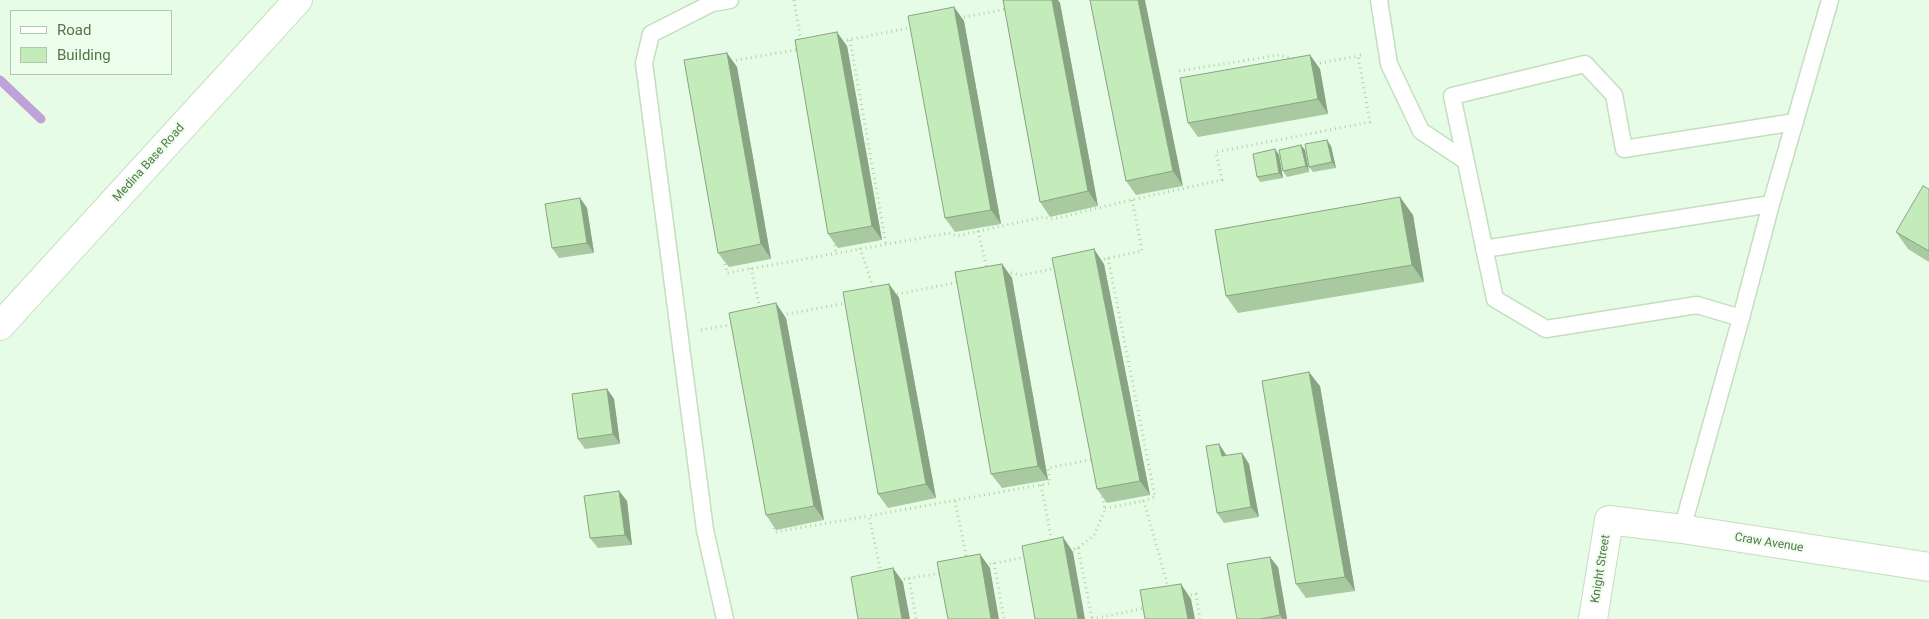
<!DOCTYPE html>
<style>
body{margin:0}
#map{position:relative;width:1929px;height:619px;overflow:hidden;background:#e7fce7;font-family:Roboto,sans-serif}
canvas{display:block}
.legend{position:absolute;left:10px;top:10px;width:162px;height:65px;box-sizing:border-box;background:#edfeed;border:1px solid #b1c7ad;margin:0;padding:6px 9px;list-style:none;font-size:15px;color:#56754c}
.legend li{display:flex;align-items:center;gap:10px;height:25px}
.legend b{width:25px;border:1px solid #b1c7ad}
</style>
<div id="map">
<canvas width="1929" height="619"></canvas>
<ul class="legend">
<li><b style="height:6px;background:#fff"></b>Road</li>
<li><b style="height:14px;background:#c4ebba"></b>Building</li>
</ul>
</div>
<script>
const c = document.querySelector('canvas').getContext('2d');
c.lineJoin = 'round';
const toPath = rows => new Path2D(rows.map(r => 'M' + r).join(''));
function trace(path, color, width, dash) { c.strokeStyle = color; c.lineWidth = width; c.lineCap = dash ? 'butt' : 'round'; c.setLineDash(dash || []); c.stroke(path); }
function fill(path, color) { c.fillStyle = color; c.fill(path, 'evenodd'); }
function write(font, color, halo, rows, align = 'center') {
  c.font = font + ' Roboto,sans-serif'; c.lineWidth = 4; c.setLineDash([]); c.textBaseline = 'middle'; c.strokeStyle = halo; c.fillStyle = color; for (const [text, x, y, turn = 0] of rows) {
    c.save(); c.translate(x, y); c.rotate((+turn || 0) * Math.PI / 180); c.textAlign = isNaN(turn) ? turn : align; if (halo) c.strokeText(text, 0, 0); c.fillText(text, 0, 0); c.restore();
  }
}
const stream = toPath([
 [0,80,41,119]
]);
const path = toPath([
 [794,0,801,41],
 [959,18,1007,9],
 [850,40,886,244],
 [842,41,914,27],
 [731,61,801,49],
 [1315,64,1358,56],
 [1179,71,1279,55,1294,59],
 [978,231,987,269],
 [834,240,836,253],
 [860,248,874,290],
 [1108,258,1155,497,1144,501,1169,590],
 [724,259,727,273,949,233,957,236,1043,217,1053,219,1135,199,1222,180,1216,152,1370,122,1358,56,1364,54],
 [1099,260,1142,251,1132,199],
 [751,268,760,309],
 [1006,274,1011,273,1021,275,1058,268],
 [892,295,960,282],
 [782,315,847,303],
 [701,330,734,324],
 [1041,485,1052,542],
 [955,501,967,560],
 [1105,508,1144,501],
 [773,523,775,532,869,516],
 [1078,548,1092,618],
 [1069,550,1078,548,1094,535,1105,510,1102,494],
 [994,563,1004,619],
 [985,565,1026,557],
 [881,573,869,516,1050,483,1048,468,1094,459],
 [909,578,916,619],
 [899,580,942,573],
 [1186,596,1196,594,1200,619],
 [1092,619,1146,608]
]);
const service = toPath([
 [1379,0,1389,64,1421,131,1466,161],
 [1484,249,1771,204],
 [1741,318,1697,305,1546,329,1495,299,1452,96,1585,64,1614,95,1624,149,1795,122],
 [1682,529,1741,318,1771,204,1830,0],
 [725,619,705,530,644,63,651,34,712,3,730,0]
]);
const minor = toPath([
 [1593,619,1609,520,1682,529,1929,567]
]);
const tertiary = toPath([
 [0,326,298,0]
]);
const wall = toPath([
 [1003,0,1058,0,1060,3,1098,206,1050,217,1040,202],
 [1090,0,1183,186,1136,195,1126,181],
 [954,7,964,21,1001,224,955,232,945,218],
 [847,46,882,240,838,248,828,234],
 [727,53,737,67,771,259,729,267,718,253],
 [1310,55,1320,69,1328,114,1198,137,1188,123],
 [1301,145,1305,150,1309,172,1287,177,1283,171],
 [1331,146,1336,168,1313,172,1309,167],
 [1275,149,1279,155,1283,178,1260,182,1257,177],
 [1929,189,1929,262,1908,249,1896,232],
 [580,198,587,208,594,253,559,258,552,248],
 [1413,215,1424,282,1238,313,1226,296],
 [1002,264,1012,278,1048,480,1002,488,991,474],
 [1104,264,1150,495,1107,503,1097,489],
 [889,284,899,298,936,498,888,508,878,494],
 [786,318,824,520,776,530,766,515],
 [1320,386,1355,591,1306,598,1296,584],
 [607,389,614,399,620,444,585,449,578,439],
 [1219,444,1227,456,1242,453,1249,464,1259,517,1224,523,1217,513],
 [619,491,627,501,632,545,598,548,590,538],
 [1278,567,1287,619,1237,619]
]);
const shadedWall = toPath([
 [1052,0,1058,0,1060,3,1098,206,1088,191],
 [1138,0,1145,0,1183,186,1173,171],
 [954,7,964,21,1001,224,991,210],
 [837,32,847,46,882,240,872,226],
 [727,53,737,67,771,259,761,244],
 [1310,55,1320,69,1328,114,1318,99],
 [1327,140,1331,146,1336,168,1332,162],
 [1301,145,1305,150,1309,172,1306,166],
 [1275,149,1279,155,1283,178,1279,173],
 [1400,197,1413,215,1424,282,1412,265],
 [580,198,587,208,594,253,587,243],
 [1094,249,1104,264,1150,495,1140,481],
 [1002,264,1012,278,1048,480,1038,466],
 [889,284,899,298,936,498,926,484],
 [776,303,786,318,824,520,814,506],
 [1309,372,1320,386,1355,591,1345,577],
 [607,389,614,399,620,444,613,434],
 [1219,444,1226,455,1229,467,1222,456],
 [1242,453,1249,464,1259,517,1251,507],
 [619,491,627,501,632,545,625,535],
 [1063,537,1073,552,1085,619,1078,619],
 [980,554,990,568,999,619,991,619],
 [1270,557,1278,567,1287,619,1283,619,1280,615],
 [893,568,903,582,910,619,902,619],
 [1181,584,1191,599,1195,619,1188,619]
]);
const building = toPath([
 [1003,0,1052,0,1088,191,1040,202,1003,0],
 [1090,0,1138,0,1173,171,1126,181,1090,0],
 [954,7,991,210,945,218,908,16,954,7],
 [837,32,872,226,828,234,795,40,837,32],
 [727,53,761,244,718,253,684,60,727,53],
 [1310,55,1318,99,1188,123,1180,78,1310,55],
 [1327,140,1332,162,1309,167,1305,144,1327,140],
 [1301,145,1306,166,1283,171,1279,150,1301,145],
 [1275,149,1279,173,1257,177,1253,154,1275,149],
 [1923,186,1929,189,1929,251,1896,232,1923,186],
 [1400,197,1412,265,1226,296,1215,230,1400,197],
 [580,198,587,243,552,248,545,204,580,198],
 [1094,249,1140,481,1097,489,1052,258,1094,249],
 [1002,264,1038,466,991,474,955,272,1002,264],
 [889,284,926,484,878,494,843,292,889,284],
 [776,303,814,506,766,515,729,313,776,303],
 [1309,372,1345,577,1296,584,1262,381,1309,372],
 [607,389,613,434,578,439,572,394,607,389],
 [1219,444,1222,456,1242,453,1251,507,1217,513,1206,446,1219,444],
 [619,491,625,535,590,538,584,496,619,491],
 [1063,537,1078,619,1035,619,1022,546,1063,537],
 [980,554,991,619,948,619,937,562,980,554],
 [1270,557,1280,615,1260,619,1237,619,1227,564,1270,557],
 [893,568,902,619,858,619,851,577,893,568],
 [1181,584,1188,619,1145,619,1140,590,1181,584]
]);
const streetNames = [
 ["Medina Base Road",149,163,-48],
 ["Craw Avenue",1769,543,9],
 ["Knight Street",1601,569,-81]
];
trace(stream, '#bfa2d7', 9);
trace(service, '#c4debf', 19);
trace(minor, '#c4debf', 30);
trace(tertiary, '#c4debf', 30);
trace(path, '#add6a2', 3, [1, 4]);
trace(service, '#fff', 16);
trace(minor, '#fff', 28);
trace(tertiary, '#fff', 28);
fill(wall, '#a9caa0');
fill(shadedWall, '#89a482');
fill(building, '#c4ebba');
trace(building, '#89a482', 1);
write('12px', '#56754c', '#edfeed', streetNames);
</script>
